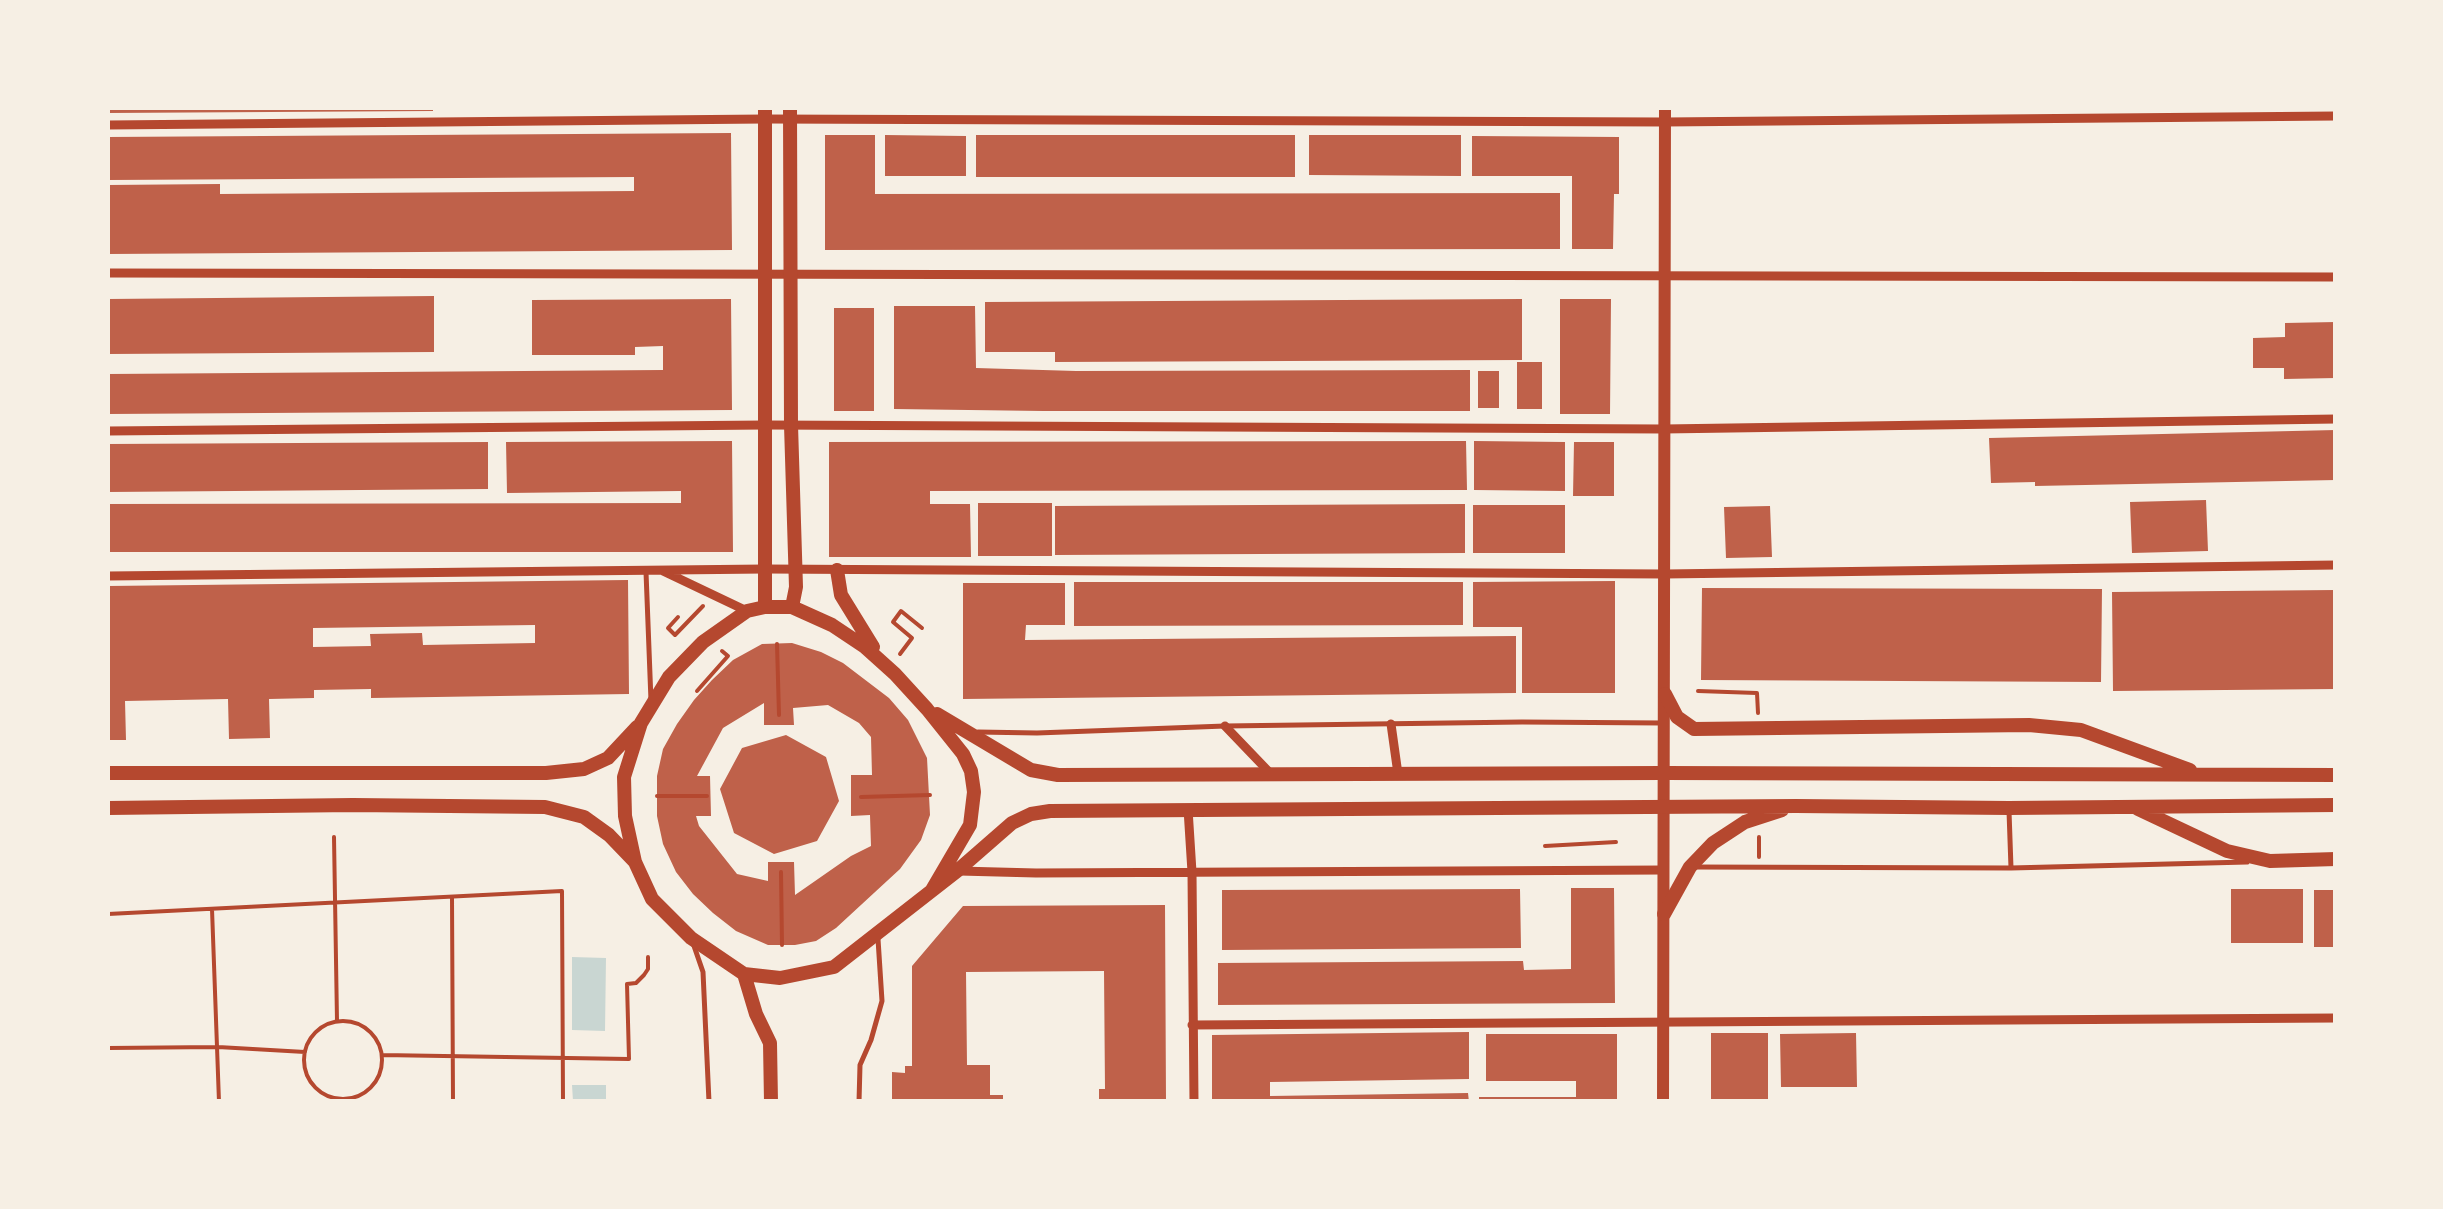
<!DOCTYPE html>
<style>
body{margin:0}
#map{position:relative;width:2443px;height:1209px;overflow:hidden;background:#f6efe4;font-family:"PT Sans Narrow",sans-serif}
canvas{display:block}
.frame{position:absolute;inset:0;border:110px solid #f6efe4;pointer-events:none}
</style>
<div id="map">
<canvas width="2443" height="1209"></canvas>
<div class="frame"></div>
</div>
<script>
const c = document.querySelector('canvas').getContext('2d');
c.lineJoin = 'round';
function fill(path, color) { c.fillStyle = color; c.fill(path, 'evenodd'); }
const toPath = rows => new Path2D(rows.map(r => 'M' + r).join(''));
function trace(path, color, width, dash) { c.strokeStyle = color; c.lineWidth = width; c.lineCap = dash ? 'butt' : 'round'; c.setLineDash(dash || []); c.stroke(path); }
const water = toPath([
 [572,957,606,958,605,1031,572,1030],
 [572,1085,606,1085,606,1101,573,1101]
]);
const building = toPath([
 [108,108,433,108,433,111,108,113],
 [731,133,732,250,108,254,108,185,220,184,220,194,634,191,634,177,108,180,108,137],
 [825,135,875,135,875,194,1560,193,1560,249,825,250],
 [885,135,966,136,966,176,885,176],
 [976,135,1295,135,1295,177,976,177],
 [1309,135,1461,135,1461,176,1309,175],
 [1472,136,1619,137,1619,194,1614,194,1613,249,1572,249,1572,176,1472,176],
 [434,296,434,352,108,354,108,299],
 [731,299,732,410,108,414,108,374,663,370,663,346,635,347,635,355,532,355,532,300],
 [1522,299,1522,360,1055,362,1055,352,985,352,985,302],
 [1560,299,1611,299,1610,414,1560,414],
 [894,306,975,306,976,368,1076,371,1470,370,1470,411,1043,411,894,409],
 [834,308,874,308,874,411,834,411],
 [2336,322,2336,378,2284,379,2284,368,2253,368,2253,338,2285,337,2285,323],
 [1517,362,1542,362,1542,409,1517,409],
 [1478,371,1499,371,1499,408,1478,408],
 [2336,430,2336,480,2035,486,2035,482,1991,483,1989,438],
 [732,441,733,552,108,552,108,504,681,503,681,491,507,493,506,442],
 [1466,441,1467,490,930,491,930,504,970,504,971,557,829,557,829,442],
 [1474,441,1565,442,1565,491,1474,490],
 [488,442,488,489,108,492,108,444],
 [1574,442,1614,442,1614,496,1573,496],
 [2206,500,2208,551,2132,553,2130,502],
 [978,503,1052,503,1052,556,978,556],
 [1465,504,1465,553,1055,555,1055,506],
 [1473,505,1565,505,1565,553,1473,553],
 [1770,506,1772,557,1726,558,1724,507],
 [628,580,629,694,371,698,371,689,314,690,314,698,269,699,270,738,229,739,228,699,125,701,126,740,108,740,108,586],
 [535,625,535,643,423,645,422,633,370,634,371,646,313,647,313,628],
 [1615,581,1615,693,1522,693,1522,627,1473,627,1473,582],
 [1074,582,1463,582,1463,625,1074,626],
 [963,583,1065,583,1065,625,1026,625,1025,640,1516,636,1516,693,963,699],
 [1702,588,2102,589,2101,682,1701,680],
 [2336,590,2336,689,2113,691,2112,592],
 [792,643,821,652,843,663,889,698,908,720,927,758,930,815,921,840,900,869,836,928,816,941,795,945,768,945,736,931,713,913,693,894,676,872,663,844,657,816,657,776,663,749,677,724,694,700,712,680,733,660,762,644],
 [764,703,764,725,794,725,793,708,828,705,859,723,871,737,872,775,851,775,851,816,870,815,871,846,851,856,795,895,794,862,768,862,768,881,737,874,699,826,696,816,711,816,710,776,697,776,723,728],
 [786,735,826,757,839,801,817,841,774,854,734,833,720,789,742,748],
 [1571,888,1614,888,1615,1003,1218,1005,1218,963,1523,961,1524,970,1571,969],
 [1520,889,1521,948,1222,950,1222,890],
 [2231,889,2303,889,2303,943,2231,943],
 [2314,890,2336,890,2336,947,2314,947],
 [1165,905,1166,1102,1099,1102,1099,1089,1105,1089,1104,971,966,972,967,1065,990,1065,990,1095,1003,1095,1003,1102,892,1102,892,1072,905,1073,905,1066,912,1066,912,966,963,906],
 [1469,1032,1469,1079,1270,1082,1270,1096,1468,1093,1469,1102,1212,1102,1212,1035],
 [1711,1033,1768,1033,1768,1102,1711,1102],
 [1856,1033,1857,1087,1781,1087,1780,1034],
 [1486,1034,1617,1034,1617,1102,1479,1102,1479,1097,1576,1097,1576,1081,1486,1081]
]);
const path = toPath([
 [678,617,668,628,675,635,703,606],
 [777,644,779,715],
 [900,654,912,638,893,622,901,611,922,628],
 [697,691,728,656,722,651],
 [1698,691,1757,693,1758,713],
 [657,796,707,796],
 [861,797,930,795],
 [334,837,337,1021],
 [1545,846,1616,842],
 [1759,857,1759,837],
 [781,872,782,945],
 [452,897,453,1102],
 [212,909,219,1102],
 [108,914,562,891,563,1102],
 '304 1060a39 39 0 1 1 78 0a39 39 0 1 1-78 0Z',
 [108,1048,218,1047,305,1052],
 [382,1055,629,1059,627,984,636,983,644,975,648,969,648,957]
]);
const service = toPath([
 [646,572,651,701],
 [978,732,1037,733,1225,726,1522,722,1662,723],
 [2009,811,2011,868],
 [1693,867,2011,868,2247,862],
 [694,946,703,972,709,1102],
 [859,1102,860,1065,871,1040,882,1001,878,939]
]);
const minor = toPath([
 [108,125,765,119,1665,122,2336,116],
 [108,273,2336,277],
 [108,431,765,425,1664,429,2336,419],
 [663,571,747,611],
 [108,576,765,569,1665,574,2336,565],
 [1391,724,1398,774],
 [1225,726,1271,774],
 [1188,809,1192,872,1194,1102],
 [959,871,1036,873,1664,870],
 [1192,1025,2336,1018]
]);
const secondary = toPath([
 [1663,1102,1665,108]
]);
const primary = toPath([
 [765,108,765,607],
 [790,108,791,425,796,587,792,607],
 [837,570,841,595,873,647],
 [1665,694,1677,717,1694,729,2029,725,2081,730,2190,770],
 [937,714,1031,770,1058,775,1664,773,2336,775],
 [108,773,546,773,584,769,608,758,637,727],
 [108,808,353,805,545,807,584,817,609,835,634,861],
 [2138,809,2227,851,2270,861,2336,859],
 [932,890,970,825,974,792,971,771,963,754,927,709,895,674,865,647,832,625,792,607,765,607,747,611,703,642,669,677,641,723,624,777,625,816,635,862,652,899,691,938,744,974,780,978,834,967,957,871,1012,823,1031,814,1050,811,1796,806,2009,808,2336,805],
 [1664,914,1690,867,1713,843,1745,822,1782,810],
 [744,974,756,1014,770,1043,771,1102]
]);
fill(water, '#c9d6d2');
fill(building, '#bf614a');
trace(path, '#b5482f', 4);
trace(service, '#b5482f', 5);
trace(minor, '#b5482f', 9);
trace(secondary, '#b5482f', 12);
trace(primary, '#b5482f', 14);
</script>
